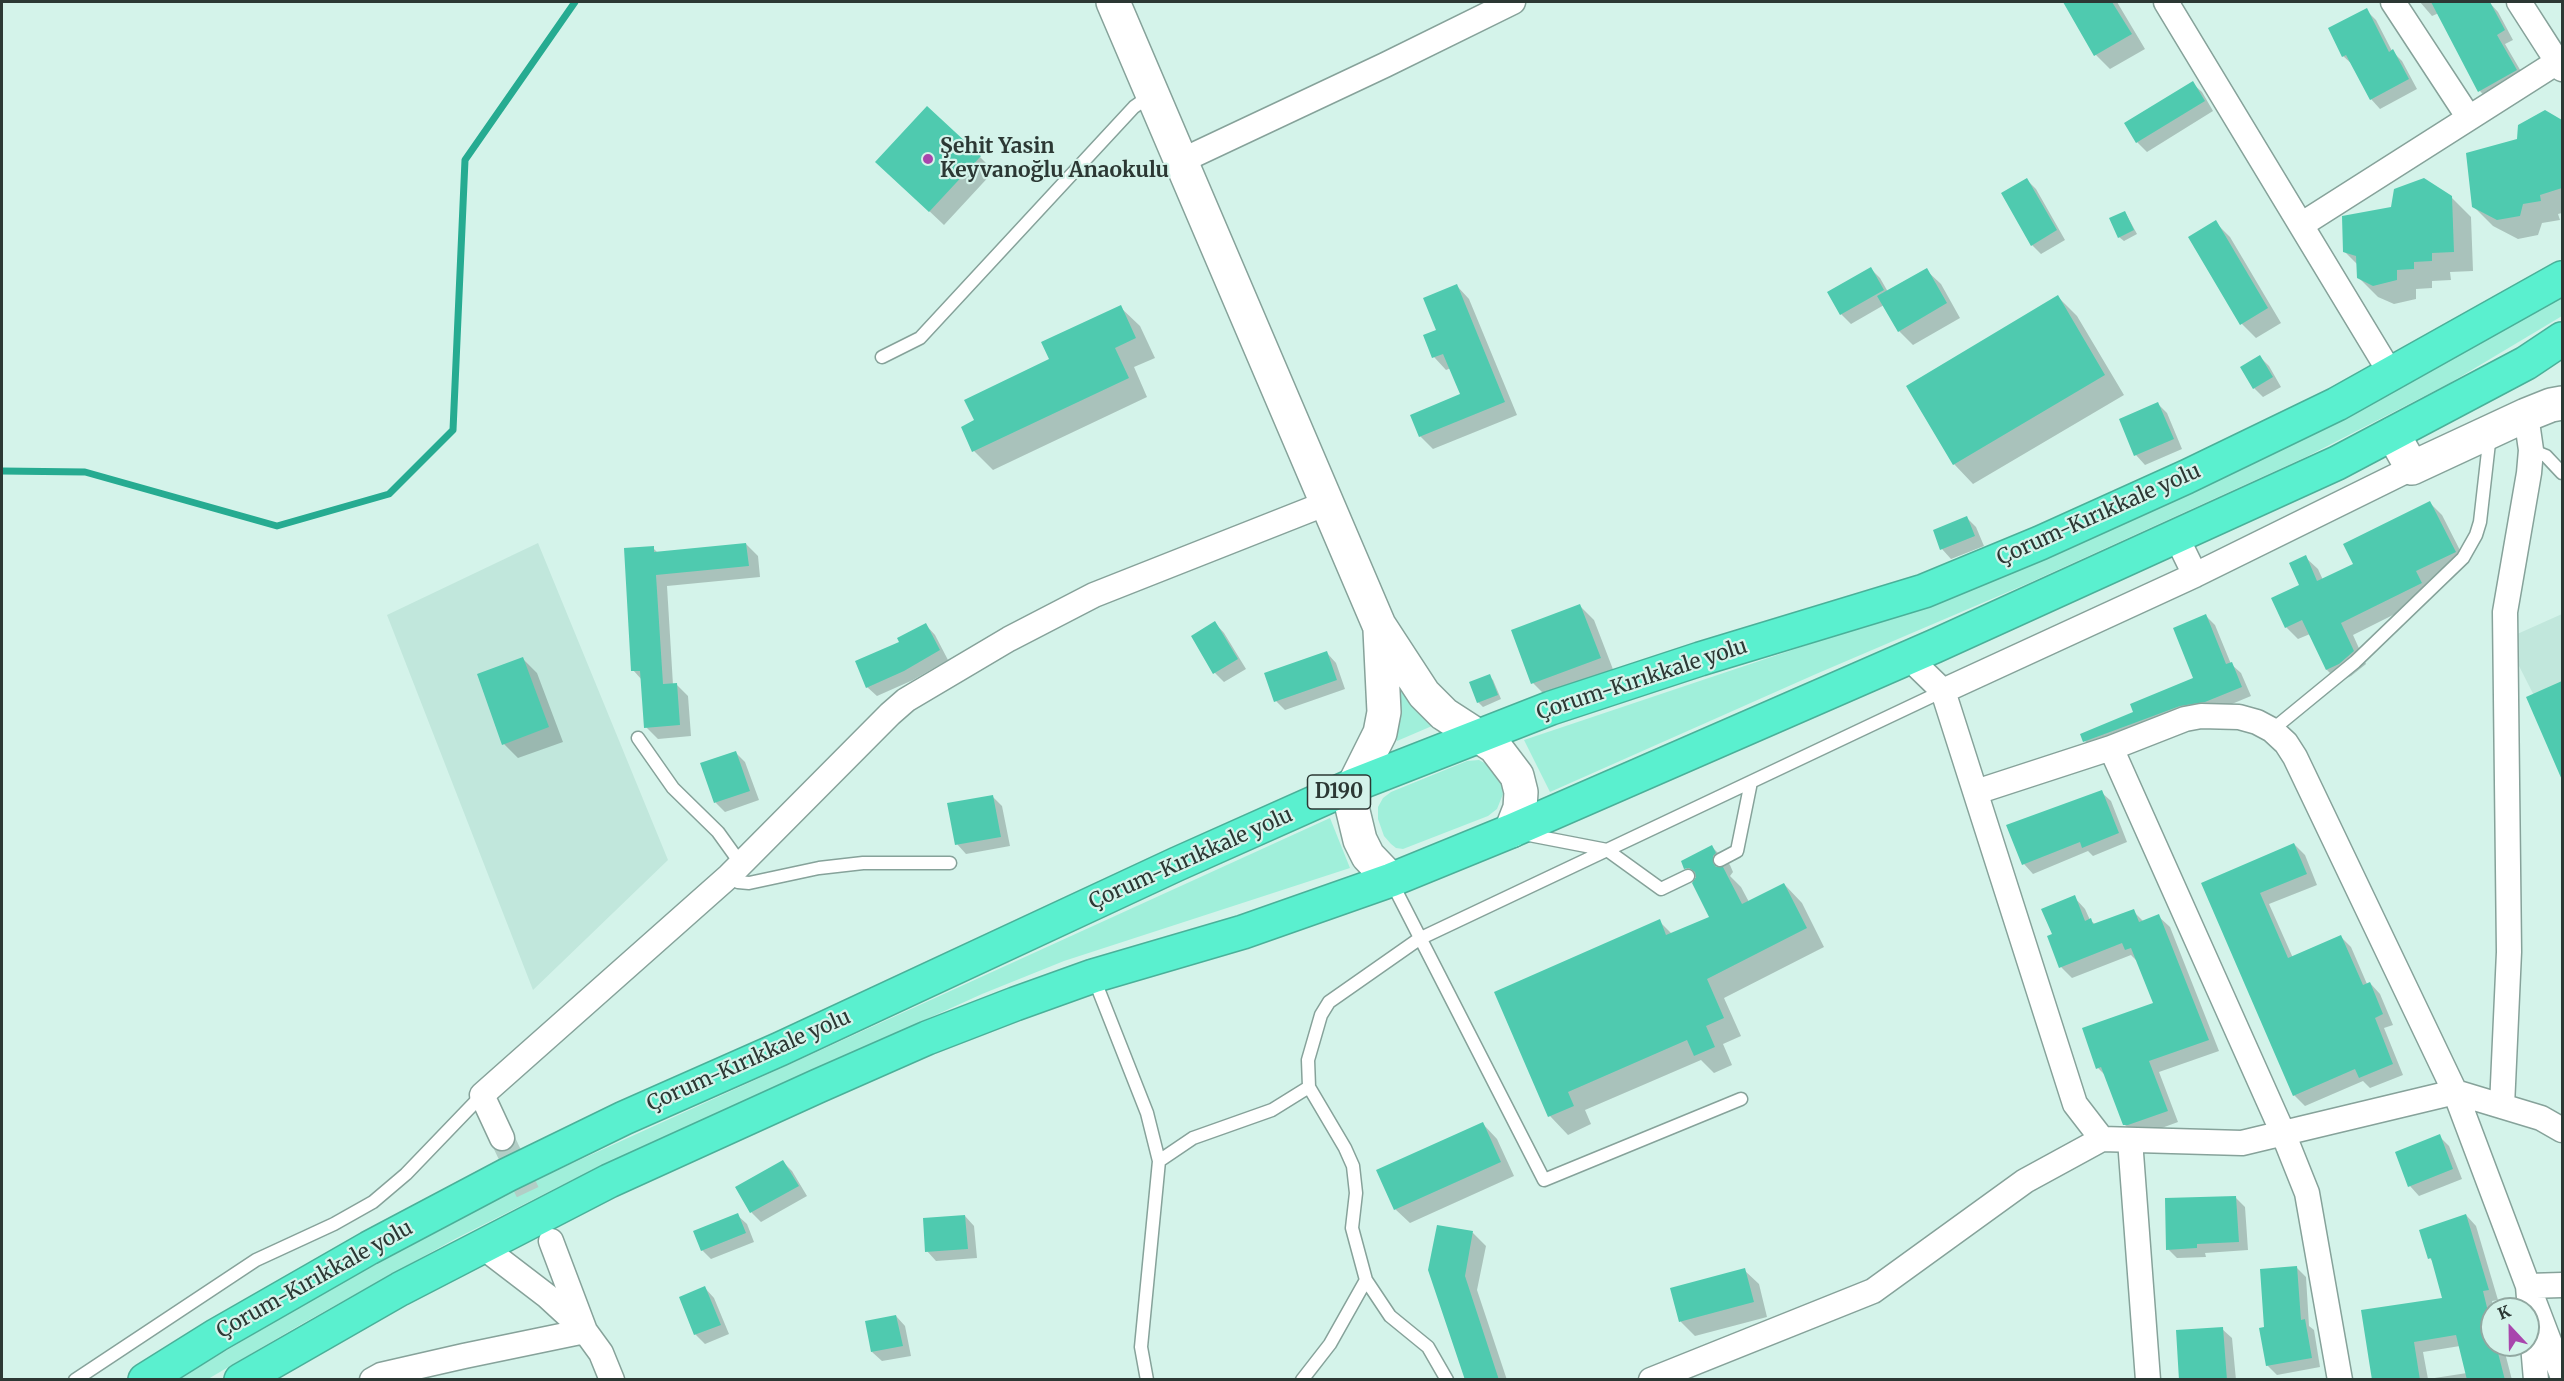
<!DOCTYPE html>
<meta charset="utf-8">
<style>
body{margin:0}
#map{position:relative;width:2564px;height:1381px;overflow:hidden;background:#d4f3ea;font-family:Merriweather,serif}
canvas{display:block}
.frame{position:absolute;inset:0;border:3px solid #2c3834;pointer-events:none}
.north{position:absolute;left:2480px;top:1297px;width:60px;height:60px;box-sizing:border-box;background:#d4f3ea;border:2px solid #91a8a1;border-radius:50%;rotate:338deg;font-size:16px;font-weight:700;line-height:24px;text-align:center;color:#2c3834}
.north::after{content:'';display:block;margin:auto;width:21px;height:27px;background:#a846ad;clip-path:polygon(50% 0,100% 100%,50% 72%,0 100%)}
</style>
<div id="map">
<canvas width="2564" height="1381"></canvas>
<div class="frame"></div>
<div class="north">K</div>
</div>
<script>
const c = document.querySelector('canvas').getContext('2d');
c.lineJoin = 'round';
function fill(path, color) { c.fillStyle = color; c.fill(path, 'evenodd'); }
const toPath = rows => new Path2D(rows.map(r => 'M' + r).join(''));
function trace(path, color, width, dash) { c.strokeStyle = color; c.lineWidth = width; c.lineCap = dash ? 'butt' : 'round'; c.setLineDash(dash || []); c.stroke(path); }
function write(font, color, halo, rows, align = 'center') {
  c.font = font + ' Merriweather,serif'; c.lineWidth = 4.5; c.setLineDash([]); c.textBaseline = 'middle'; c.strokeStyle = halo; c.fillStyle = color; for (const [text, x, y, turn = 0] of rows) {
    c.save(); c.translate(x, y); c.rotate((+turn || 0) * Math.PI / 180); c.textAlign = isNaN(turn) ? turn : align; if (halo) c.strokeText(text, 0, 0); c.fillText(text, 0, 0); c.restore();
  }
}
const built = toPath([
 [538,543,668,860,533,990,387,615],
 [2562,614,2562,751,2515,658,2515,635]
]);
const green = toPath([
 [2562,296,2562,316,2450,383,2306,457,2029,583,1816,674,1550,792,1524,740,1941,600,2274,452,2370,405],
 [1390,658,1432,726,1397,741],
 [1479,760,1488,765,1501,783,1503,794,1497,809,1488,816,1403,849,1396,848,1391,844,1384,836,1378,819,1378,807,1383,798,1391,792,1467,761],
 [1330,818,1350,868,1064,961,982,994,572,1180,455,1239,300,1325,208,1379,177,1380,326,1291,529,1183]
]);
const shadow = toPath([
 [2064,2,2117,2,2145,49,2110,69,2096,55],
 [2420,2,2483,2,2484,5,2489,2,2498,12,2513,40,2505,44,2526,80,2489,101,2480,91,2439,13,2432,16],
 [2366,10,2376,20,2392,51,2402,61,2417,89,2380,109,2371,99,2353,65,2343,56],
 [2192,83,2202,92,2213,111,2147,152,2137,142,2126,124],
 [2545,112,2562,122,2562,213,2558,214,2560,220,2542,223,2538,235,2518,239,2493,226,2473,206,2518,141],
 [980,157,994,171,944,225,892,176],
 [2027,180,2036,189,2065,240,2041,254,2032,245],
 [2451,197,2471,217,2473,271,2450,272,2451,280,2432,281,2432,288,2416,289,2416,299,2394,304,2378,297,2358,277,2358,265,2345,252,2392,208],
 [2125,212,2137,234,2124,241,2119,237],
 [2215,222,2230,237,2281,323,2256,338,2242,324],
 [1871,269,1880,278,1888,292,1926,270,1941,284,1960,318,1913,345,1899,331,1884,305,1851,324,1841,314,1829,292],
 [1457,286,1469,299,1517,415,1433,449,1420,436,1461,395,1451,368,1446,370,1434,357,1438,331],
 [2058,297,2077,316,2124,395,1973,484,1954,464,1908,386],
 [1120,307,1140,326,1155,358,1134,367,1147,397,993,470,974,451,976,421],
 [2260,357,2269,366,2281,387,2263,397,2254,388],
 [2158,404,2167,413,2182,449,2145,465,2136,455,2121,420],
 [2430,503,2442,515,2467,564,2427,584,2433,595,2353,635,2366,664,2351,676,2339,682,2327,670,2310,634,2298,639,2286,627,2301,586,2305,557,2318,569,2323,580,2355,565],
 [1967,518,1976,527,1984,546,1951,559,1942,549],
 [746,544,758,556,760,577,667,586,673,685,676,684,688,696,691,736,658,739,646,727,642,680,633,670,653,548,658,553],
 [1580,606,1594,620,1614,672,1547,697,1533,683],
 [2206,616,2215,625,2231,664,2241,673,2251,696,2215,711,2094,751,2085,741,2195,679],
 [1215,623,1224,633,1246,669,1224,682,1215,673],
 [926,625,935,635,948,660,913,680,877,696,867,687,901,642],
 [1327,653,1336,663,1345,689,1285,710,1276,701],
 [523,659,537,673,563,742,518,758,504,744],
 [1489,676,1493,680,1501,699,1483,707,1478,702],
 [2562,683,2562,776,2528,698],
 [736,753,745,762,759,800,725,812,716,803,702,764],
 [2101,792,2111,801,2127,842,2093,856,2088,851,2033,874,2024,864],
 [992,796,1002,806,1010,846,966,854,957,844],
 [2294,844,2305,855,2317,885,2269,904,2293,958,2341,937,2351,947,2367,984,2370,983,2380,994,2393,1025,2384,1028,2403,1075,2370,1088,2363,1081,2305,1106,2294,1095,2203,884],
 [1712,847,1730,865,1733,872,1730,876,1741,887,1749,902,1784,884,1802,903,1824,947,1724,998,1741,1036,1723,1044,1732,1065,1714,1073,1701,1060,1585,1110,1591,1124,1568,1135,1550,1116,1496,992,1659,921,1672,934,1711,917,1697,879,1686,868],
 [2074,897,2085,909,2090,920,2096,925,2133,911,2144,922,2158,916,2170,927,2219,1051,2159,1072,2178,1122,2140,1136,2136,1136,2125,1125,2107,1077,2098,1068,2155,1003,2137,961,2131,955,2072,978,2061,967,2054,935],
 [1483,1124,1497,1139,1514,1176,1410,1223,1395,1209],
 [2439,1136,2449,1146,2462,1179,2419,1196,2410,1186],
 [783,1162,792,1171,807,1196,761,1222,752,1213,737,1188],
 [2236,1198,2245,1207,2248,1250,2205,1253,2206,1257,2177,1258,2168,1249],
 [737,1215,747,1224,754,1242,711,1259,702,1250],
 [2466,1215,2476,1226,2498,1300,2492,1301,2494,1309,2492,1309,2492,1345,2503,1345,2512,1380,2374,1380,2444,1299,2433,1262,2430,1258],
 [2460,1346,2467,1373,2428,1379,2423,1352],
 [965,1216,974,1226,977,1258,936,1261,927,1251],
 [1439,1226,1473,1233,1486,1246,1477,1290,1507,1380,1467,1380],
 [2297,1268,2306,1277,2309,1326,2314,1330,2320,1367,2277,1375,2267,1365,2266,1328],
 [1744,1270,1759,1284,1767,1317,1695,1336,1681,1322,1672,1289],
 [705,1288,714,1298,729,1334,705,1344,695,1334],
 [896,1316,905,1326,911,1356,882,1361,872,1352],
 [2222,1329,2232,1338,2236,1380,2183,1380]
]);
const stream = toPath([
 [2,471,85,472,277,526,389,494,453,430,465,160,575,2]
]);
const building = toPath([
 [2063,2,2112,2,2132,34,2094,56],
 [2431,2,2490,2,2505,30,2497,35,2517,70,2478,92],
 [2367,8,2389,52,2393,49,2409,79,2370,100,2346,55,2342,57,2328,28],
 [2193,81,2205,101,2136,143,2124,123],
 [927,106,981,156,929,212,875,162],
 [2545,110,2562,120,2562,188,2540,195,2541,201,2523,204,2520,216,2497,220,2472,207,2466,153,2517,139,2518,125],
 [2027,178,2057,230,2031,246,2001,193],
 [2424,178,2452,196,2454,252,2432,253,2432,261,2414,262,2414,269,2397,270,2397,280,2373,286,2357,278,2356,256,2343,252,2342,216,2391,207,2394,189],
 [2125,211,2134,230,2118,238,2109,218],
 [2216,220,2268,308,2240,325,2188,237],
 [1871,267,1884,290,1840,315,1827,292],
 [1927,268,1947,303,1898,332,1877,296],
 [1457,284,1505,402,1419,437,1410,415,1460,394,1443,354,1432,358,1423,335,1436,330,1423,298],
 [2058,295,2105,375,1953,465,1906,386],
 [1121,305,1136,338,1115,348,1129,378,972,452,961,427,974,420,964,400,1049,359,1041,342],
 [2260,355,2273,377,2253,389,2240,367],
 [2158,402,2174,439,2134,456,2119,419],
 [2430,501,2456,552,2416,571,2422,583,2341,623,2354,651,2339,664,2326,670,2302,620,2285,628,2271,598,2299,585,2289,563,2306,555,2317,581,2353,564,2343,544],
 [1967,516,1975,536,1940,550,1933,530],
 [746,543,749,566,656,575,663,684,677,683,680,725,644,728,640,671,631,671,624,548,654,546,654,552],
 [1580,604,1601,658,1531,684,1511,630],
 [2206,614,2226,664,2232,662,2242,687,2205,702,2180,706,2083,742,2080,734,2133,712,2130,704,2193,678,2173,628],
 [1215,621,1238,659,1213,674,1191,636],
 [926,623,940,650,904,671,866,688,855,661,899,642,897,638],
 [1327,651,1337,680,1274,702,1264,673],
 [523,657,549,727,502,745,477,674],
 [1490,674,1498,695,1477,703,1469,682],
 [2562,681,2562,780,2526,697],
 [736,751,750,791,714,803,700,763],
 [2102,790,2119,833,2082,848,2080,842,2022,865,2006,825],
 [993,795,1001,837,955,845,947,803],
 [2294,843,2307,874,2260,893,2288,958,2341,935,2363,985,2370,982,2383,1014,2375,1018,2393,1064,2359,1078,2355,1069,2293,1096,2201,883],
 [1712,845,1716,853,1713,856,1713,863,1716,867,1723,867,1742,904,1784,883,1807,928,1707,979,1724,1018,1706,1026,1715,1047,1694,1056,1687,1040,1568,1092,1574,1106,1548,1117,1494,992,1660,919,1666,935,1709,917,1692,883,1696,877,1695,872,1689,868,1684,869,1681,861],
 [2075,895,2085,921,2091,918,2093,924,2134,909,2139,922,2159,914,2209,1040,2149,1061,2168,1111,2128,1125,2123,1125,2101,1067,2096,1069,2082,1028,2153,1003,2131,948,2125,950,2122,943,2059,968,2047,936,2052,934,2041,909],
 [1483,1122,1501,1162,1394,1210,1376,1170],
 [2440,1134,2453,1169,2408,1187,2395,1152],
 [783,1160,799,1186,750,1213,735,1187],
 [2236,1196,2239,1242,2197,1244,2197,1248,2166,1250,2165,1198],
 [738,1213,746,1233,701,1251,693,1231],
 [2466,1214,2489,1290,2483,1291,2492,1328,2492,1345,2496,1345,2505,1380,2467,1380,2456,1335,2414,1342,2420,1380,2372,1380,2361,1310,2442,1298,2431,1258,2428,1259,2419,1230],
 [965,1215,968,1249,925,1252,923,1218],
 [1437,1225,1473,1231,1465,1276,1499,1380,1465,1380,1428,1270],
 [2297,1266,2301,1320,2305,1319,2312,1358,2266,1366,2259,1328,2264,1327,2260,1269],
 [1745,1268,1754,1302,1679,1322,1670,1288],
 [705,1286,721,1325,694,1335,679,1297],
 [896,1315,903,1346,871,1352,865,1321],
 [2223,1327,2227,1380,2179,1380,2176,1330]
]);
const streetTunnel = toPath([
 [502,1138,546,1231]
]);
const lane = toPath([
 [882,357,920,338,1134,107,1151,95],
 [2531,450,2546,456,2562,473],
 [2272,730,2355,662,2463,558,2476,535,2480,522,2490,434],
 [638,738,673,788,718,832,741,864],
 [1524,834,1607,850,1661,889,1688,876],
 [1720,860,1737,851,1751,782],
 [729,876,738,882,749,883,819,868,863,863,950,863],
 [1391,881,1544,1180,1741,1099],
 [1093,976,1147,1113,1159,1161],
 [1366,1280,1390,1316,1428,1347,1447,1380],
 [75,1380,256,1260,334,1224,373,1202,406,1174,482,1095],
 [1147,1380,1141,1347,1159,1161,1193,1138,1272,1110,1309,1087],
 [1302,1380,1330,1344,1366,1280,1352,1228,1356,1193,1353,1166,1345,1148,1309,1087,1308,1060,1321,1015,1329,1002,1419,939,1943,691]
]);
const street = toPath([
 [2166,2,2391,374],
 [2393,2,2469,118],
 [2519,2,2562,69],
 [1181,161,1385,65,1513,2],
 [2301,225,2562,59],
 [2177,538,2195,575],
 [1909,658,1943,691,2075,1104,2102,1139,2242,1143,2455,1092,2541,1118,2562,1130],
 [1943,691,2195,575,2412,468],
 [2111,748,2283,1133,2307,1193,2340,1380],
 [1976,792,2111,748,2185,719,2201,716,2239,717,2257,722,2272,730,2286,743,2295,757,2455,1092,2528,1286,2536,1380],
 [2502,1106,2509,952,2505,612,2529,473,2531,450,2526,415],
 [502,1138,482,1095,729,876,890,714,906,700,1009,639,1094,595,1327,503],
 [2130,1140,2148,1380],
 [483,1247,547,1296,585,1331,601,1353,612,1380],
 [2562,1285,2528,1286,2562,1375],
 [372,1380,381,1375,464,1356,585,1331,551,1241],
 [1651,1380,1873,1291,2025,1181,2102,1139]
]);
const secondary = toPath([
 [1113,2,1379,625,1424,694,1444,714,1495,747,1517,776,1521,792,1520,808,1511,831],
 [2393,434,2412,468,2526,415,2551,405,2562,403],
 [1380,630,1384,712,1380,733,1354,785,1352,807,1360,840,1368,856,1391,880]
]);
const highway = toPath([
 [145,1380,217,1335,369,1248,507,1175,624,1118,780,1049,1177,864,1354,785,1551,708,1700,659,1924,591,2040,543,2186,477,2337,404,2562,278],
 [241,1380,400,1289,609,1181,818,1086,927,1038,1015,1004,1093,976,1243,932,1391,880,1511,831,1935,646,2337,463,2526,363,2562,339]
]);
const markers = [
 [928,159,6,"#a846ad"]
];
const shields = [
 [1339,792,63]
];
const shieldNames = [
 ["D190",1339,792]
];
const poiNames = [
 ["Şehit Yasin",940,147],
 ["Keyvanoğlu Anaokulu",940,171]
];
const streetNames = [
 ["Çorum-Kırıkkale yolu",2099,515,-24],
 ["Çorum-Kırıkkale yolu",1642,680,-18],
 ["Çorum-Kırıkkale yolu",1191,859,-24],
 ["Çorum-Kırıkkale yolu",749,1061,-24],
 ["Çorum-Kırıkkale yolu",315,1280,-29]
];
fill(built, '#c1e7dc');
fill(green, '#a0efda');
fill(shadow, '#0003');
trace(stream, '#26ab91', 7);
fill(building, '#4fcaaf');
trace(streetTunnel, '#b2cec6', 24, [24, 12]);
trace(lane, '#86a29a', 15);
trace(street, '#86a29a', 27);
trace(secondary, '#86a29a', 36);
trace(highway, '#4ab099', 36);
trace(lane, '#fff', 12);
trace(street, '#fff', 24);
trace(secondary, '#fff', 33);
trace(highway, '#5af0cf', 33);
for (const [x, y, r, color] of markers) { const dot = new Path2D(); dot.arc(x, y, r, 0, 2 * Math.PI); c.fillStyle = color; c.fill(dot); trace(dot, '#d4f3ea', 2); }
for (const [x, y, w] of shields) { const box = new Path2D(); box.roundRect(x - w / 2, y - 17, w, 34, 4.5); c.fillStyle = '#d4f3ea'; c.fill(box); trace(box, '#2c3834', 1.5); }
write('bold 20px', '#2c3834', null, shieldNames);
write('bold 21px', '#2c3834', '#d4f3ea', poiNames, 'left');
write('21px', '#2c3834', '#d4f3ea', streetNames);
</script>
